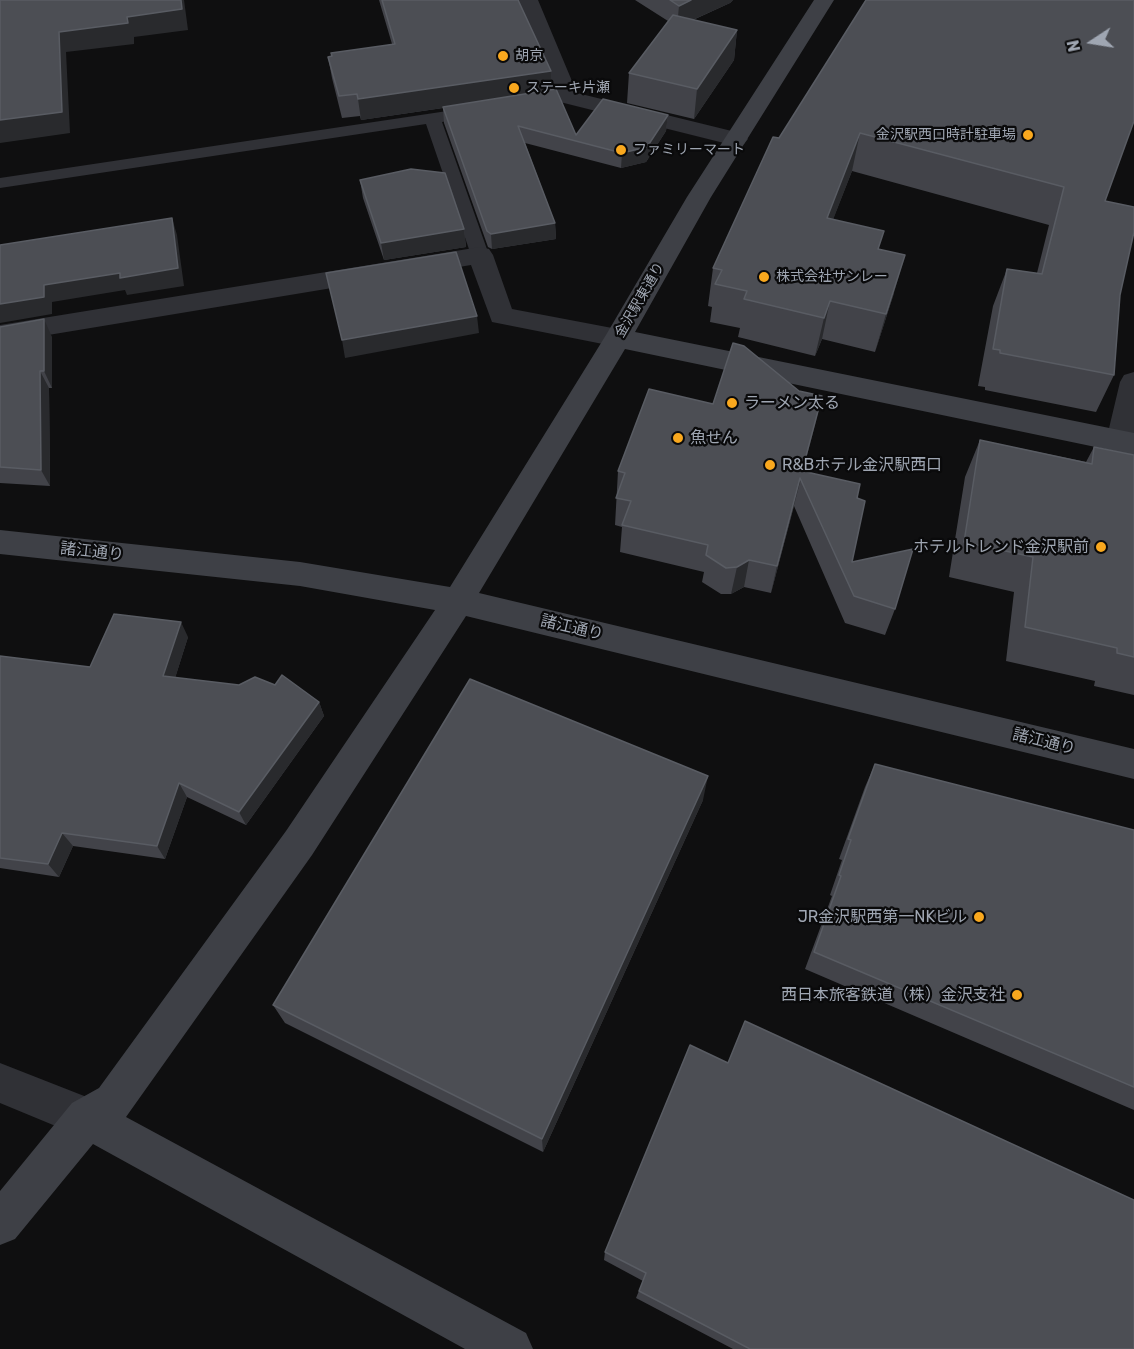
<!DOCTYPE html>
<meta charset="utf-8">
<style>
body{margin:0}
#map{position:relative;width:1134px;height:1349px;overflow:hidden;background:#0f0f10;font-family:Rubik,sans-serif}
canvas{display:block}
.north{position:absolute;left:1062px;top:12px;width:60px;height:60px;-webkit-text-stroke:4px #0a0a0b;paint-order:stroke;rotate:258deg;font-size:16px;font-weight:700;line-height:24px;text-align:center;color:#9fa6b2}
.north::after{content:'';display:block;margin:auto;width:21px;height:27px;background:#9fa6b2;clip-path:polygon(50% 0,100% 100%,50% 72%,0 100%)}
</style>
<div id="map">
<canvas width="1134" height="1349"></canvas>
<div class="north">N</div>
</div>
<script>
const c = document.querySelector('canvas').getContext('2d');
c.lineJoin = 'round';
const toPath = rows => new Path2D(rows.map(r => 'M' + r).join(''));
function fill(path, color) { c.fillStyle = color; c.fill(path, 'evenodd'); }
function trace(path, color, width, dash) { c.strokeStyle = color; c.lineWidth = width; c.lineCap = dash ? 'butt' : 'round'; c.setLineDash(dash || []); c.stroke(path); }
function write(font, color, halo, rows, align = 'center') {
  c.font = font + ' Rubik,"Noto Sans JP",sans-serif'; c.lineWidth = 4.5; c.setLineDash([]); c.textBaseline = 'middle'; c.strokeStyle = halo; c.fillStyle = color; for (const [text, x, y, turn = 0] of rows) {
    c.save(); c.translate(x, y); c.rotate((+turn || 0) * Math.PI / 180); c.textAlign = isNaN(turn) ? turn : align; if (halo) c.strokeText(text, 0, 0); c.fillText(text, 0, 0); c.restore();
  }
}
const lane = toPath([
 [474,107,482,112,480,116,442,122,489,255,487,259,480,261,473,259,471,255,426,124,0,188,0,178,474,107]
]);
const street = toPath([
 [518,0,538,0,577,93,744,134,748,139,744,144,736,146,560,102,518,0],
 [480,247,489,249,493,255,512,309,628,331,631,338,628,345,618,347,492,322,471,265,0,343,0,325,480,247],
 [1134,372,1134,442,1130,448,1120,452,1110,448,1106,441,1120,382,1124,375,1134,372],
 [0,1063,102,1103,108,1118,102,1133,87,1139,0,1103,0,1063]
]);
const secondary = toPath([
 [814,0,834,0,711,197,635,332,1134,433,1134,455,625,349,479,593,1134,749,1134,779,466,616,312,855,126,1117,526,1333,533,1349,465,1349,93,1144,15,1239,0,1245,0,1191,72,1103,99,1088,286,831,435,610,300,586,0,554,0,530,300,562,450,587,606,335,687,197,814,0]
]);
const wall = toPath([
 [379,0,518,0,551,90,576,135,668,115,666,131,646,162,621,168,525,143,555,223,556,239,492,249,488,247,444,123,443,108,361,120,360,116,342,118,332,78,328,57,392,44],
 [635,0,733,0,730,3,693,20,737,30,734,60,694,119,627,103,629,73,668,21],
 [866,0,1105,201,1120,295,1114,375,1096,412,985,390,985,387,978,386,993,306,1007,269,1037,273,1049,225,852,171,833,219,879,249,894,293,875,352,822,339,815,356,738,337,740,328,710,322,712,307,708,306,713,268,779,138],
 [360,180,464,229,466,247,384,260,363,198],
 [0,326,52,337,52,388,49,388,50,486,0,483],
 [799,391,822,396,802,471,857,498,852,562,895,609,885,635,845,623,794,506,771,593,744,587,731,594,721,594,702,582,704,572,620,552,622,527,615,525,618,471,713,404],
 [980,440,1086,462,1094,447,1134,455,1134,695,1094,686,1095,681,1006,661,1014,592,949,577,965,477],
 [188,637,175,678,319,702,324,716,246,825,187,797,165,859,73,846,59,877,0,868,0,656,90,667],
 [875,764,1134,830,1134,1110,805,969,832,896,830,895,842,860,839,859,865,787],
 [703,800,543,1152,285,1023,273,1005],
 [605,1252,1134,1349,733,1349,636,1298,643,1281,604,1260]
]);
const shadedWall = toPath([
 [181,0,184,0,188,30,134,37,134,44,66,52,70,133,0,143,0,120,59,32,127,17],
 [691,0,733,0,730,3,677,27,679,6],
 [737,30,734,60,694,119,697,89],
 [551,71,551,92,361,120,358,99],
 [668,115,666,131,646,162,621,168,622,153],
 [860,133,852,171,819,256,827,218],
 [172,218,177,235,184,286,127,295,125,290,52,302,52,314,0,323,0,304,44,285],
 [555,223,556,239,492,249,491,234],
 [464,229,466,247,384,260,381,243],
 [905,255,894,293,875,352,886,314],
 [830,301,822,339,815,356,824,318],
 [477,316,479,333,345,358,342,340],
 [44,319,52,337,52,388,44,371],
 [40,371,49,388,50,486,41,470],
 [822,396,815,425,771,593,777,566],
 [749,560,744,587,731,594,737,567],
 [181,622,188,637,171,691,163,676],
 [319,702,324,716,246,825,239,812],
 [708,776,703,800,543,1152,542,1139],
 [179,783,187,797,165,859,157,846],
 [62,833,73,846,59,877,48,864]
]);
const building = toPath([
 [0,0,181,0,182,9,127,17,128,23,59,32,62,112,0,120,0,0],
 [382,0,518,0,551,71,358,99,357,94,339,96,328,57,332,56,331,53,395,44,382,0],
 [670,0,691,0,679,6,670,0],
 [866,0,1134,0,1134,121,1105,201,1134,207,1134,232,1120,295,1114,375,1000,353,1000,350,993,349,1007,269,1042,274,1064,187,860,133,827,218,884,231,878,249,905,255,886,314,830,301,824,318,744,299,747,291,715,284,722,270,713,268,773,137,779,138,866,0],
 [673,15,737,30,697,89,629,73,673,15],
 [556,89,576,135,603,99,668,115,647,147,622,153,518,126,555,223,491,234,487,231,443,107,556,89],
 [411,169,445,173,464,229,381,243,360,180,411,169],
 [172,218,178,268,120,278,120,273,44,285,44,297,0,304,0,245,172,218],
 [456,252,477,316,342,340,326,273,456,252],
 [44,319,44,371,40,371,41,470,0,467,0,327,44,319],
 [733,343,744,346,799,391,822,396,802,471,860,484,857,498,865,501,852,562,913,549,895,609,854,596,800,478,777,566,749,560,737,567,726,568,706,555,708,545,622,525,631,501,616,498,625,473,618,471,649,389,713,404,733,343],
 [980,440,1092,464,1094,447,1134,455,1134,657,1117,653,1117,648,1025,627,1033,557,964,542,980,440],
 [114,614,181,622,163,676,239,685,255,677,275,685,282,675,319,702,239,812,179,783,157,846,62,833,48,864,0,858,0,656,90,667,114,614],
 [470,679,708,776,542,1139,273,1005,470,679],
 [875,764,1134,830,1134,1087,814,952,841,876,839,875,851,840,848,839,875,764],
 [745,1021,1134,1200,1134,1349,750,1349,639,1291,646,1273,605,1252,690,1045,728,1063,745,1021]
]);
const markers = [
 [503,56,6,"#f9a81e"],
 [514,88,6,"#f9a81e"],
 [1028,135,6,"#f9a81e"],
 [621,150,6,"#f9a81e"],
 [764,277,6,"#f9a81e"],
 [732,403,6,"#f9a81e"],
 [678,438,6,"#f9a81e"],
 [770,465,6,"#f9a81e"],
 [1101,547,6,"#f9a81e"],
 [979,917,6,"#f9a81e"],
 [1017,995,6,"#f9a81e"]
];
const farPoinames = [
 ["胡京",515,56],
 ["ステーキ片瀬",526,88],
 ["金沢駅西口時計駐車場",1016,135,"right"],
 ["ファミリーマート",633,150],
 ["株式会社サンレー",776,277]
];
const farStreetnames = [
 ["金沢駅東通り",640,300,-60]
];
const poiNames = [
 ["ラーメン太る",744,403],
 ["魚せん",690,438],
 ["R&Bホテル金沢駅西口",782,465],
 ["ホテルトレンド金沢駅前",1089,547,"right"],
 ["JR金沢駅西第一NKビル",967,917,"right"],
 ["西日本旅客鉄道（株）金沢支社",1005,995,"right"]
];
const streetNames = [
 ["諸江通り",92,552,6],
 ["諸江通り",572,628,13],
 ["諸江通り",1044,742,14]
];
fill(lane, '#303136');
fill(street, '#303136');
fill(secondary, '#3e4046');
fill(wall, '#424349');
fill(shadedWall, '#292a2d');
fill(building, '#4c4e54');
trace(building, '#595c63', 1.5);
for (const [x, y, r, color] of markers) { const dot = new Path2D(); dot.arc(x, y, r, 0, 2 * Math.PI); c.fillStyle = color; c.fill(dot); trace(dot, '#0a0a0b', 2); }
write('14px', '#9fa6b2', '#0a0a0b', farPoinames, 'left');
write('14px', '#9fa6b2', '#0a0a0b', farStreetnames);
write('16px', '#9fa6b2', '#0a0a0b', poiNames, 'left');
write('16px', '#9fa6b2', '#0a0a0b', streetNames);
</script>
